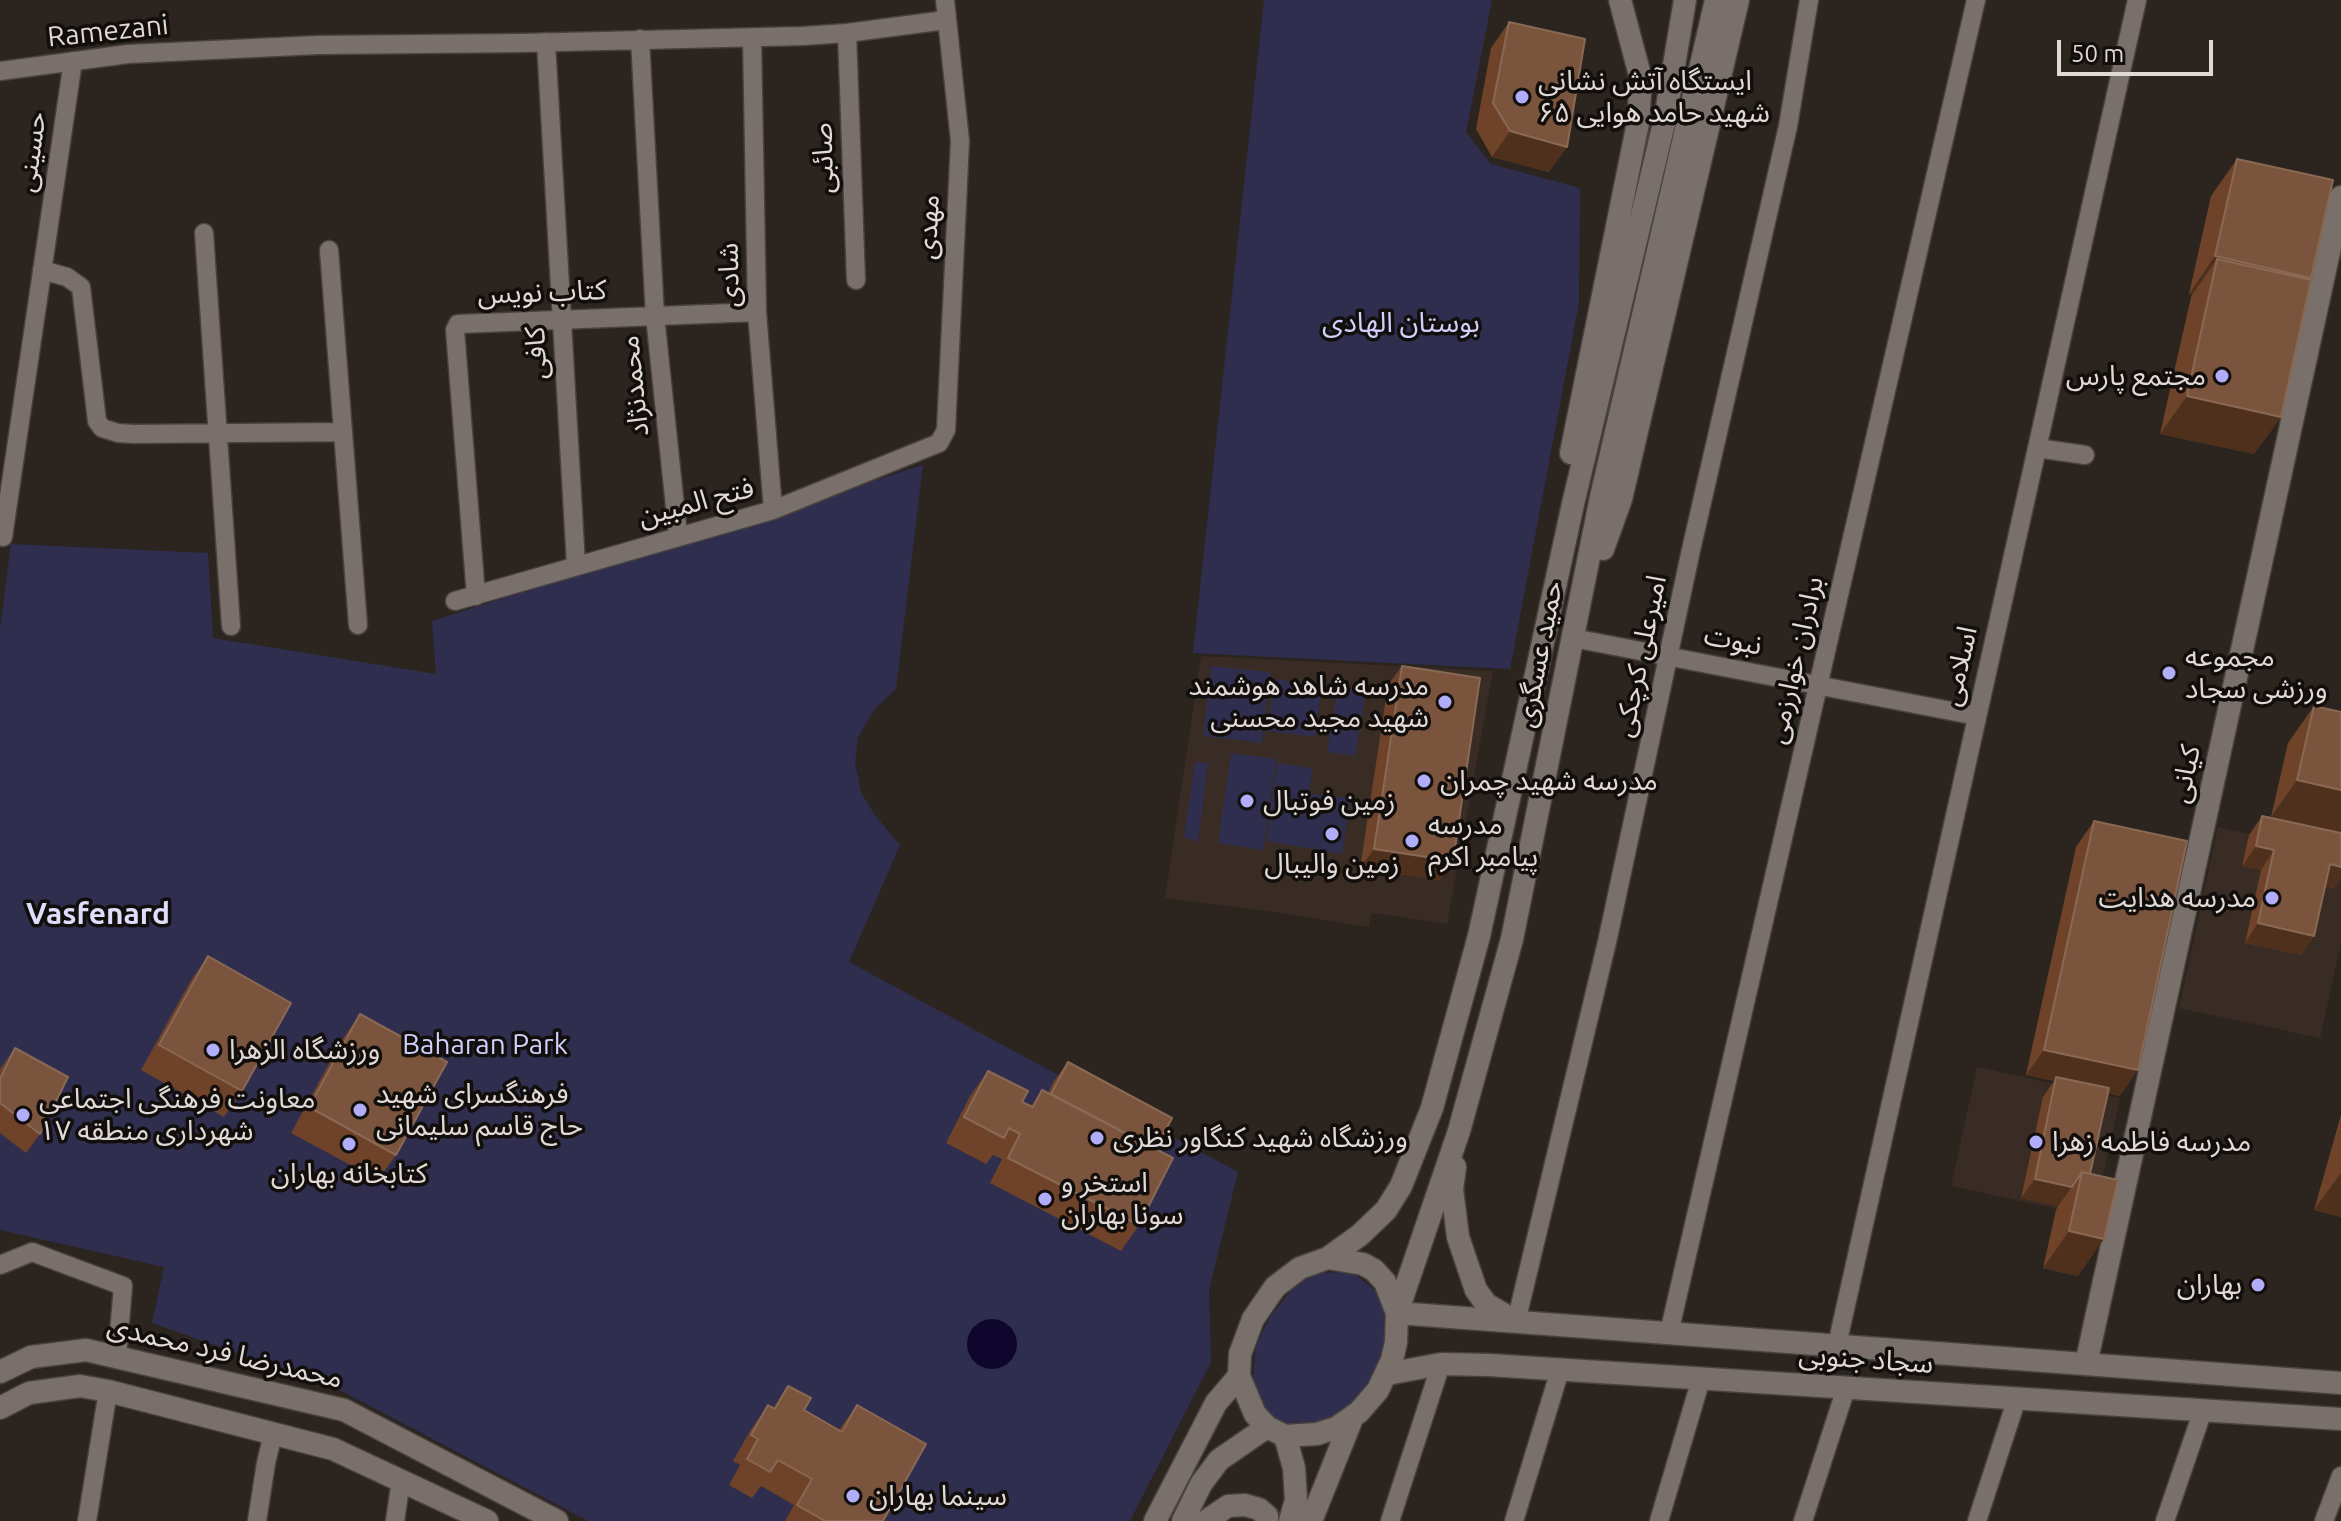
<!DOCTYPE html>
<meta charset="utf-8">
<style>
body{margin:0}
#map{position:relative;width:2341px;height:1521px;overflow:hidden;background:#2b241f;font-family:Ubuntu,sans-serif}
canvas{display:block}
.scale{position:absolute;left:2057px;top:40px;width:156px;height:36px;box-sizing:border-box;border:4px solid #dfdad7;border-top:0;padding-left:10px;font-size:24px;line-height:28px;white-space:nowrap;color:#dfdad7;-webkit-text-stroke:6px #110e0c;paint-order:stroke}
</style>
<div id="map">
<canvas width="2341" height="1521"></canvas>
<div class="scale">50 m</div>
</div>
<script>
const c = document.querySelector('canvas').getContext('2d');
c.lineJoin = 'round';
function fill(path, color) { c.fillStyle = color; c.fill(path, 'evenodd'); }
const toPath = rows => new Path2D(rows.map(r => 'M' + r).join(''));
function trace(path, color, width, dash) { c.strokeStyle = color; c.lineWidth = width; c.lineCap = dash ? 'butt' : 'round'; c.setLineDash(dash || []); c.stroke(path); }
function write(font, color, halo, rows, align = 'center') {
  c.font = font + ' Ubuntu,"Noto Sans Arabic",sans-serif'; c.lineWidth = 7; c.setLineDash([]); c.textBaseline = 'middle'; c.strokeStyle = halo; c.fillStyle = color; for (const [text, x, y, turn = 0] of rows) {
    c.save(); c.translate(x, y); c.rotate((+turn || 0) * Math.PI / 180); c.textAlign = isNaN(turn) ? turn : align; if (halo) c.strokeText(text, 0, 0); c.fillText(text, 0, 0); c.restore();
  }
}
const built = toPath([
 [1201,656,1493,671,1447,924,1372,913,1369,927,1275,912,1165,898],
 [2218,827,2341,854,2341,943,2320,1038,2179,1008],
 [1977,1067,2120,1098,2094,1217,1951,1186]
]);
const green = toPath([
 [1264,0,1492,0,1466,132,1491,164,1580,188,1579,303,1510,669,1193,653],
 [923,465,896,689,875,709,858,737,855,763,861,792,874,814,900,845,849,962,1238,1172,1209,1290,1211,1362,1130,1521,588,1521,336,1388,152,1323,164,1267,0,1230,0,629,11,544,208,553,213,638,436,674,432,621],
 [1211,666,1270,672,1262,743,1203,736],
 [1274,679,1322,685,1315,737,1267,731],
 [1338,686,1366,691,1355,756,1327,752],
 [1231,753,1276,759,1263,850,1218,843],
 [1195,762,1208,763,1198,842,1184,837],
 [1277,763,1312,768,1309,794,1351,798,1342,854,1266,841],
 [1339,1272,1356,1275,1378,1293,1385,1310,1386,1332,1379,1364,1366,1390,1344,1411,1318,1425,1297,1428,1281,1422,1266,1411,1259,1398,1253,1378,1256,1346,1270,1317,1293,1288,1306,1278,1321,1273]
]);
const water = toPath([
 '967 1344a25 25 0 1 1 50 0a25 25 0 1 1-50 0Z'
]);
const minor = toPath([
 [847,33,856,280],
 [752,38,757,312,773,510],
 [640,39,655,316,678,535],
 [546,42,576,565],
 [0,71,128,54,318,45,522,43,803,36,847,33,946,20],
 [204,233,231,626],
 [329,250,343,432],
 [42,270,67,277,81,287,97,421,102,428,118,433,134,434,343,432,358,625],
 [2037,448,2085,455],
 [3,537,73,61],
 [476,596,455,330,458,324,757,312],
 [455,601,773,510,939,443,946,430,960,141,945,0],
 [1573,638,1977,716],
 [0,1265,32,1252,123,1286,117,1357],
 [1516,1322,1607,942,1691,550,1788,126,1809,0],
 [1669,1333,1976,0],
 [1837,1345,2137,0],
 [87,1521,108,1391],
 [257,1521,266,1463,273,1434],
 [395,1521,401,1480],
 [1390,1521,1441,1364],
 [1514,1521,1560,1370],
 [1659,1521,1701,1379],
 [1803,1521,1846,1388],
 [1977,1521,2017,1398],
 [2165,1521,2203,1410],
 [2324,1521,2341,1476]
]);
const tertiary = toPath([
 [2086,1364,2341,197]
]);
const secondary = toPath([
 [1716,0,1601,497,1512,939,1459,1131,1397,1313,2341,1383],
 [1571,453,1638,123,1641,79,1620,0],
 [1603,549,1621,499,1738,0],
 [1455,1167,1452,1189,1458,1237,1476,1290,1486,1304,1512,1319],
 [1328,1258,1360,1235,1386,1210,1401,1186,1432,1108,1479,936,1573,504,1665,119,1685,0],
 [1328,1258,1363,1264,1374,1270,1385,1282,1397,1313,1396,1342,1392,1360,1378,1390,1359,1412,1336,1428,1317,1434,1285,1436,1267,1427,1255,1414,1239,1376,1240,1354,1253,1319,1275,1287,1300,1268,1328,1258],
 [0,1372,31,1357,86,1350,344,1410,557,1521],
 [1387,1374,1441,1364,1489,1365,2341,1419],
 [0,1408,29,1393,80,1386,108,1391,333,1449,487,1521],
 [1285,1436,1294,1468,1296,1500,1290,1521],
 [1155,1521,1216,1403,1239,1376],
 [1183,1521,1201,1484,1219,1460,1267,1427],
 [1206,1521,1228,1506,1245,1505,1259,1509,1267,1516,1267,1521],
 [1311,1521,1353,1416]
]);
const wall = toPath([
 [1509,22,1567,147,1549,172,1492,157,1476,129,1491,48],
 [2237,159,2311,278,2281,417,2254,454,2160,434,2191,297,2192,295,2189,294,2211,196],
 [1402,666,1453,861,1439,880,1360,868,1388,685],
 [2314,706,2334,888,2325,886,2314,936,2301,955,2245,943,2261,870,2242,866,2249,835,2262,816,2271,817,2288,743],
 [2094,821,2120,1096,2108,1093,2090,1174,2078,1276,2043,1268,2056,1210,2058,1206,2021,1198,2043,1097,2054,1081,2026,1075,2076,847],
 [208,956,242,1091,224,1117,141,1070,190,982],
 [360,1014,396,1155,378,1180,291,1133,342,1040],
 [15,1048,40,1134,26,1153,0,1133,0,1069],
 [1068,1062,1156,1149,1139,1225,1121,1251,990,1183,1002,1159,993,1155,986,1164,946,1143,970,1096,988,1071,1022,1102,1031,1106,1042,1090,1048,1093,1054,1081],
 [2341,1115,2341,1217,2314,1210],
 [788,1386,804,1410,839,1430,857,1405,883,1521,785,1521,794,1505,761,1486,752,1498,729,1485,740,1465,733,1461,750,1431,768,1405,773,1408]
]);
const shadedWall = toPath([
 [1510,131,1567,147,1549,172,1492,157],
 [2215,256,2311,278,2285,316,2217,259,2192,295,2189,294],
 [2187,396,2281,417,2254,454,2160,434],
 [2297,780,2341,790,2341,833,2271,817],
 [2256,846,2274,850,2261,870,2242,866],
 [1374,849,1453,861,1439,880,1360,868],
 [2330,864,2341,867,2341,878,2334,888,2316,884],
 [2258,923,2314,936,2301,955,2245,943],
 [2044,1050,2138,1070,2120,1096,2056,1082,2056,1077,2054,1081,2026,1075],
 [2341,1173,2341,1217,2314,1210],
 [2035,1179,2072,1187,2058,1206,2021,1198],
 [2069,1231,2104,1239,2078,1276,2043,1268]
]);
const building = toPath([
 [1509,22,1585,39,1567,147,1510,131,1493,103,1509,22],
 [2237,159,2333,180,2311,278,2215,256,2237,159],
 [2217,259,2311,280,2281,417,2187,396,2217,259],
 [1402,666,1480,678,1453,861,1374,849,1402,666],
 [2314,706,2341,712,2341,790,2297,780,2314,706],
 [2262,816,2341,833,2341,867,2330,864,2314,936,2258,923,2274,850,2256,846,2262,816],
 [2094,821,2187,841,2138,1070,2044,1050,2094,821],
 [208,956,291,1003,242,1091,159,1045,208,956],
 [360,1014,447,1062,396,1155,309,1107,360,1014],
 [15,1048,68,1077,40,1134,0,1103,0,1079,15,1048],
 [1068,1062,1172,1118,1156,1149,1051,1094,1068,1062],
 [988,1071,1028,1091,1022,1102,1033,1107,1042,1090,1173,1158,1139,1225,1008,1158,1020,1134,1009,1128,1004,1138,964,1117,988,1071],
 [2056,1077,2109,1088,2090,1174,2082,1172,2072,1187,2035,1179,2056,1077],
 [2082,1172,2118,1180,2104,1239,2069,1231,2082,1172],
 [788,1386,811,1398,804,1410,842,1432,857,1405,926,1444,883,1521,825,1521,797,1505,812,1479,778,1460,770,1472,747,1459,758,1439,751,1435,768,1405,775,1409,788,1386]
]);
const markers = [
 [1522,97,8,"#b1adfa"],
 [2222,376,8,"#b1adfa"],
 [2169,673,8,"#b1adfa"],
 [1445,702,8,"#b1adfa"],
 [1424,781,8,"#b1adfa"],
 [1247,801,8,"#b1adfa"],
 [1332,834,8,"#b1adfa"],
 [1412,841,8,"#b1adfa"],
 [2272,898,8,"#b1adfa"],
 [213,1050,8,"#b1adfa"],
 [360,1110,8,"#b1adfa"],
 [23,1115,8,"#b1adfa"],
 [1097,1138,8,"#b1adfa"],
 [2036,1142,8,"#b1adfa"],
 [349,1144,8,"#b1adfa"],
 [1045,1199,8,"#b1adfa"],
 [2258,1285,8,"#b1adfa"],
 [853,1496,8,"#b1adfa"]
];
const streetNames = [
 ["Ramezani",108,31,-6],
 ["حسینی",31,152,-82],
 ["صائبی",823,158,-92],
 ["مهدی",928,227,-87],
 ["شادی",729,275,-91],
 ["کتاب نویس",542,292,-2],
 ["کافی",536,353,-93],
 ["محمدنژاد",634,386,-96],
 ["فتح المبین",696,502,-15],
 ["نبوت",1733,640,11],
 ["حمید عسگری",1539,654,-79],
 ["امیرعلی کرچکی",1640,656,-78],
 ["برادران خوارزمی",1795,660,-77],
 ["اسلامی",1959,666,-77],
 ["کیانی",2185,774,-78],
 ["محمدرضا فرد محمدی",225,1352,13],
 ["سجاد جنوبی",1866,1359,4]
];
const poiNames = [
 ["ایستگاه آتش نشانی",1538,81],
 ["۶۵ شهید حامد هوایی",1538,113],
 ["مجتمع پارس",2206,376,"right"],
 ["مجموعه",2185,657],
 ["ورزشی سجاد",2185,689],
 ["مدرسه شاهد هوشمند",1429,686,"right"],
 ["شهید مجید محسنی",1429,718,"right"],
 ["مدرسه شهید چمران",1440,781],
 ["زمین فوتبال",1263,801],
 ["مدرسه",1428,825],
 ["پیامبر اکرم",1428,857],
 ["زمین والیبال",1332,864,"center"],
 ["مدرسه هدایت",2256,898,"right"],
 ["ورزشگاه الزهرا",229,1050],
 ["فرهنگسرای شهید",376,1094],
 ["حاج قاسم سلیمانی",376,1126],
 ["معاونت فرهنگی اجتماعی",39,1099],
 ["شهرداری منطقه ۱۷",39,1131],
 ["ورزشگاه شهید کنگاور نظری",1113,1138],
 ["مدرسه فاطمه زهرا",2052,1142],
 ["کتابخانه بهاران",349,1174,"center"],
 ["استخر و",1061,1183],
 ["سونا بهاران",1061,1215],
 ["بهاران",2242,1285,"right"],
 ["سینما بهاران",869,1496]
];
const parkNames = [
 ["بوستان الهادی",1401,323],
 ["Baharan Park",485,1045]
];
const neighbourhoodNames = [
 ["Vasfenard",98,914]
];
fill(built, '#392c24');
fill(green, '#302e4f');
fill(water, '#0f062e');
trace(minor, '#48423f', 21);
trace(tertiary, '#48423f', 25);
trace(secondary, '#48423f', 25);
trace(minor, '#79706b', 18);
trace(tertiary, '#79706b', 22);
trace(secondary, '#79706b', 22);
fill(wall, '#6e4329');
fill(shadedWall, '#4e301d');
fill(building, '#7a543c');
trace(building, '#8a6954', 2);
for (const [x, y, r, color] of markers) { const dot = new Path2D(); dot.arc(x, y, r, 0, 2 * Math.PI); c.fillStyle = color; c.fill(dot); trace(dot, '#110e0c', 3); }
write('28px', '#dfdad7', '#110e0c', streetNames);
write('28px', '#dfdad7', '#110e0c', poiNames, 'left');
write('28px', '#d0cffd', '#110e0c', parkNames);
write('bold 30px', '#dedefc', '#110e0c', neighbourhoodNames);
</script>
